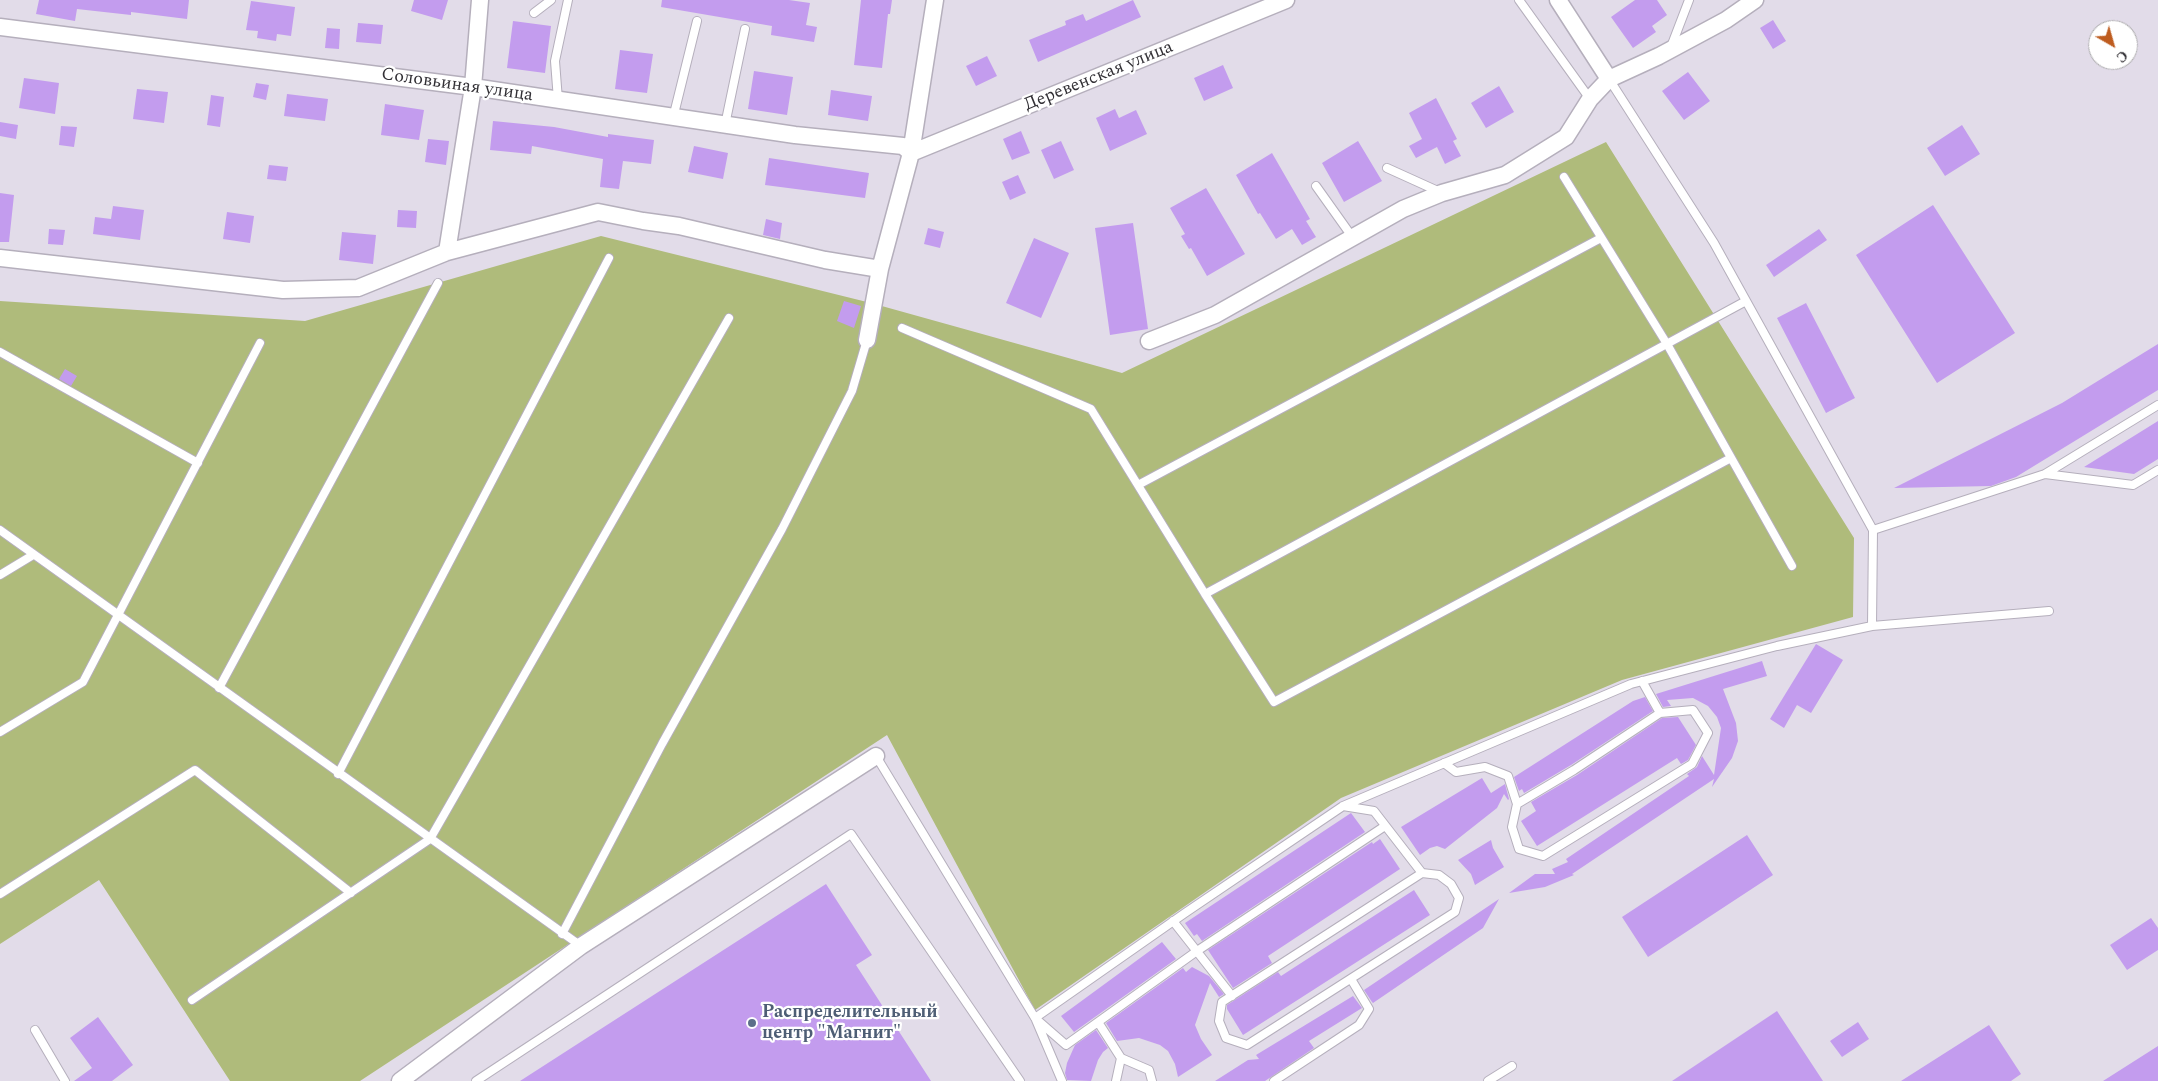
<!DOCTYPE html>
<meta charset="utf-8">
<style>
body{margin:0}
#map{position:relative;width:2158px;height:1081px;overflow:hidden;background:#e2dce9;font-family:Spectral,serif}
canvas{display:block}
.north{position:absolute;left:2088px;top:20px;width:50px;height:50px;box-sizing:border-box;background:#fff;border:1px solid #adacae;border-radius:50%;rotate:142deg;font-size:14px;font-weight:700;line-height:20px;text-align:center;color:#323035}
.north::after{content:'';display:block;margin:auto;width:18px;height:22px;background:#be5c1f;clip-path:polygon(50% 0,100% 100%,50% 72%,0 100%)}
</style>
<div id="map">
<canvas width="2158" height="1081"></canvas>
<div class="north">С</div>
</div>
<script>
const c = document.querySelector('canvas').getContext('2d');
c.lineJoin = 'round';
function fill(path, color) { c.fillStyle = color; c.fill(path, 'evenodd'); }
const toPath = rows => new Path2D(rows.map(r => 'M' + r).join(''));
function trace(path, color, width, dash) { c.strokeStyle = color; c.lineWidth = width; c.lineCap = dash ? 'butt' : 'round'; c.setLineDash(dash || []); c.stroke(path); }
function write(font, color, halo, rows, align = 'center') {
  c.font = font + ' Spectral,serif'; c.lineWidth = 4.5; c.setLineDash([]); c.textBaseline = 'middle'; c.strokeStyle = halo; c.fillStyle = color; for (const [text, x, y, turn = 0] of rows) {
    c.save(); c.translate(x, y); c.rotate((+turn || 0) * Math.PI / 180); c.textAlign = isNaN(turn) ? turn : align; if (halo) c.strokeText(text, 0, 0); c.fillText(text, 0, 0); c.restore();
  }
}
const green = toPath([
 [1606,142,1854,538,1853,617,1622,680,1341,798,1035,1010,887,735,360,1081,230,1081,99,880,0,944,0,301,305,321,601,236,871,303,1122,373]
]);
const building = toPath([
 [39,0,189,0,187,19,131,12,131,15,77,9,75,21,36,14],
 [414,0,448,0,442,20,411,11],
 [662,0,789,0,810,3,806,25,817,27,814,42,771,35,772,26,661,7],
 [861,0,892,0,890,14,888,14,882,68,854,65],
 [1133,0,1141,17,1038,62,1029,40,1066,25,1065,21,1083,14,1086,21],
 [1635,0,1657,0,1667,15,1652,26,1656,32,1633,48,1611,17],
 [251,1,295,7,291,36,277,34,276,41,257,38,258,31,246,30],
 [1773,20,1786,41,1773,49,1760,28],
 [513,21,551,26,545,73,507,68],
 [358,23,383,25,381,44,356,42],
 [327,28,340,29,339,49,325,48],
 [620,50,653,54,647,93,615,89],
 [987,56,997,76,976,86,966,66],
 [1223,65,1233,88,1204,101,1194,78],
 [754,71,793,77,787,115,748,109],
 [1688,72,1710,101,1684,120,1662,91],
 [24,78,59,83,55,114,19,108],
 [256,83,269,85,266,100,253,97],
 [1499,86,1514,112,1486,128,1471,103],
 [137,89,168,92,164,123,133,119],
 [831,90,872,96,868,121,828,115],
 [287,94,328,99,325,121,284,116],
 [211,95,224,97,220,127,207,125],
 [1436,98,1457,139,1453,141,1461,156,1445,164,1437,147,1416,158,1409,146,1422,139,1409,113],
 [385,104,424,110,419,140,381,135],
 [1115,109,1119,118,1136,110,1147,134,1110,151,1096,118],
 [493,121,554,127,608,137,608,134,654,140,651,164,623,161,619,189,600,187,603,159,532,146,531,154,490,150],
 [0,122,18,125,16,139,0,136],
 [1962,125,1980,154,1945,176,1927,148],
 [61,126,77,127,74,147,59,145],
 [1021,131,1030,153,1012,160,1003,139],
 [428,139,449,141,446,165,425,162],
 [1061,141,1074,170,1054,179,1041,150],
 [1358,141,1382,181,1344,202,1322,163],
 [694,146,728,153,723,179,688,172],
 [1272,153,1310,219,1306,221,1316,237,1302,245,1292,229,1276,239,1260,213,1258,214,1236,175],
 [769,158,869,173,865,198,765,185],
 [269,165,288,167,286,181,267,179],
 [1018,175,1026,193,1010,200,1002,182],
 [1206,188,1245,254,1207,276,1191,248,1189,249,1181,236,1185,234,1170,208],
 [0,193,14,195,9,242,0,242],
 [1933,205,2015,333,1937,383,1856,255],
 [113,206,144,210,140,240,93,234,95,217,111,219],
 [398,210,417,211,416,228,397,227],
 [227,212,254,216,250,243,223,239],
 [766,219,782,223,780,239,763,235],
 [1133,223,1148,329,1110,335,1095,228],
 [928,228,944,232,940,248,924,244],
 [49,229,65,230,63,245,48,244],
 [1819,229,1827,240,1774,277,1766,265],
 [342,232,376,235,373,264,339,260],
 [1034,238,1069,253,1041,318,1006,303],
 [844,301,861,306,854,328,837,321],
 [1806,303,1855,398,1826,413,1777,318],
 [2158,344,2158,390,2016,477,1991,486,1894,488,2062,403],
 [65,369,77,376,71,386,59,379],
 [2158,421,2158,459,2134,474,2084,467],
 [1816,644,1843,660,1811,713,1797,705,1784,728,1770,719],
 [1762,661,1767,676,1723,689,1736,723,1738,741,1732,758,1712,787,1714,779,1572,874,1574,875,1545,887,1509,893,1535,874,1555,874,1552,869,1568,862,1566,859,1689,776,1687,774,1697,767,1702,756,1714,775,1721,728,1717,717,1708,706,1693,698,1667,700,1671,706,1663,707,1656,694],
 [1645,697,1653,711,1571,765,1524,793,1522,789,1519,791,1514,777,1633,701],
 [1678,717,1696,745,1688,760,1681,764,1677,758,1537,846,1521,821,1536,811,1531,802,1577,775,1662,718],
 [1482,778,1491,793,1505,784,1509,799,1508,800,1504,794,1497,808,1445,849,1437,846,1430,848,1420,855,1401,827],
 [1351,813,1365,832,1202,941,1197,934,1194,936,1185,923],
 [1747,835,1773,875,1648,957,1622,917],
 [1380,839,1400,869,1268,956,1272,963,1233,988,1208,950,1372,842,1373,844],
 [1491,840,1493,848,1504,867,1475,885,1471,874,1458,860],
 [826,884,872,955,856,965,931,1081,520,1081],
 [1414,890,1430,915,1243,1035,1227,1009,1227,1005,1278,972,1281,976],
 [1499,899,1483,928,1373,1003,1372,1002,1364,990],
 [2151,918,2158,928,2158,950,2127,970,2110,945],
 [1162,942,1176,959,1074,1032,1061,1016],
 [1192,967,1209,976,1224,994,1219,997,1210,983,1195,1025,1201,1039,1212,1055,1178,1077,1175,1064,1168,1051,1160,1045,1139,1038,1117,1041,1106,1023,1183,968,1186,972],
 [1353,996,1362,1008,1309,1041,1314,1048,1265,1081,1215,1081,1248,1060,1259,1059,1256,1055],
 [1777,1011,1823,1081,1672,1081],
 [98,1017,133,1065,112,1081,74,1081,92,1068,70,1038],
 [1858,1022,1869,1039,1842,1057,1830,1041],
 [1989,1025,2021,1074,2011,1081,1901,1081],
 [1096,1030,1108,1048,1103,1052,1098,1060,1091,1081,1067,1080,1065,1073,1067,1063,1075,1045],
 [2158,1046,2158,1081,2103,1081]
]);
const lane = toPath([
 [1519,0,1590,99],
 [534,13,551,0],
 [1671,47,1689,0],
 [558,100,555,61,568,0],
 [673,118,697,21],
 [725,125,745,29],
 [1387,168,1440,192],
 [1564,177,1667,344,1792,566],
 [1316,186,1353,238],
 [902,328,1091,409,1205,594,1746,301],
 [0,352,198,463],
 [2045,474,2158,405],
 [1138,485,1601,238],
 [0,530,581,946],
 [1873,530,2045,474,2133,485,2158,470],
 [0,575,33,555],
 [1205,594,1274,702,1731,458],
 [1872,626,2049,611],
 [1642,681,1660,713,1693,710,1708,733,1692,764,1543,856,1519,849,1512,827,1517,804,1574,770,1660,713],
 [219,688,438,283],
 [0,732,83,682,260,343],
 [876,756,1035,1018,1185,913,1343,806,1631,684,1777,646,1872,626,1873,530,1714,243,1609,79],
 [1444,763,1456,772,1485,767,1508,776,1517,804],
 [338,774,609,258],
 [1343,806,1374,811,1422,873,1439,875,1451,884,1459,898,1455,912,1247,1045,1226,1038,1219,1021,1222,1002,1422,873],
 [0,894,195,770,351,893],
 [1173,921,1232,996],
 [562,934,662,744,782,529,852,391,867,340],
 [192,1000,430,839,729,318],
 [1035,1018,1066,1045,1197,951,1385,826],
 [1036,1020,1062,1081],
 [1098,1022,1121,1058,1149,1070,1152,1081],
 [35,1030,65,1081],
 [476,1081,851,834,1020,1081],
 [1116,1081,1121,1058],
 [1274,1081,1359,1025,1369,1009,1351,979],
 [1488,1081,1512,1066]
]);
const street = toPath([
 [1558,0,1609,79],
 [0,27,473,87,795,135,903,146,911,153],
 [911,153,1286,0],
 [447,252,473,87,480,0],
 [0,258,283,290,358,288,447,252,598,212,643,221,679,226,825,260,880,269],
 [867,340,880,269,911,153,935,0],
 [1149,341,1215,315,1403,209,1442,193,1505,175,1566,137,1590,99,1609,79,1659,56,1726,20,1755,0],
 [400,1081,581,946,876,756]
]);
const markers = [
 [752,1023,5,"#5c6f8a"]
];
const streetNames = [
 ["Деревенская улица",1099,77,-22],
 ["Соловьиная улица",457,86,8]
];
const serviceNames = [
 ["Распределительный",762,1013],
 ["центр \"Магнит\"",762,1034]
];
fill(green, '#afbb7b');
fill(building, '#c39cee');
trace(lane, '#b5afbc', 10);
trace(street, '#b5afbc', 19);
trace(lane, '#fff', 8);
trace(street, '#fff', 16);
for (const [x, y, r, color] of markers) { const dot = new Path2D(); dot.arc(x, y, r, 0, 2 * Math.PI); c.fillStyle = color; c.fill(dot); trace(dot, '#fff', 2); }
write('18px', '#323035', '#fff', streetNames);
write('bold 18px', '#4e5e75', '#fff', serviceNames, 'left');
</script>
